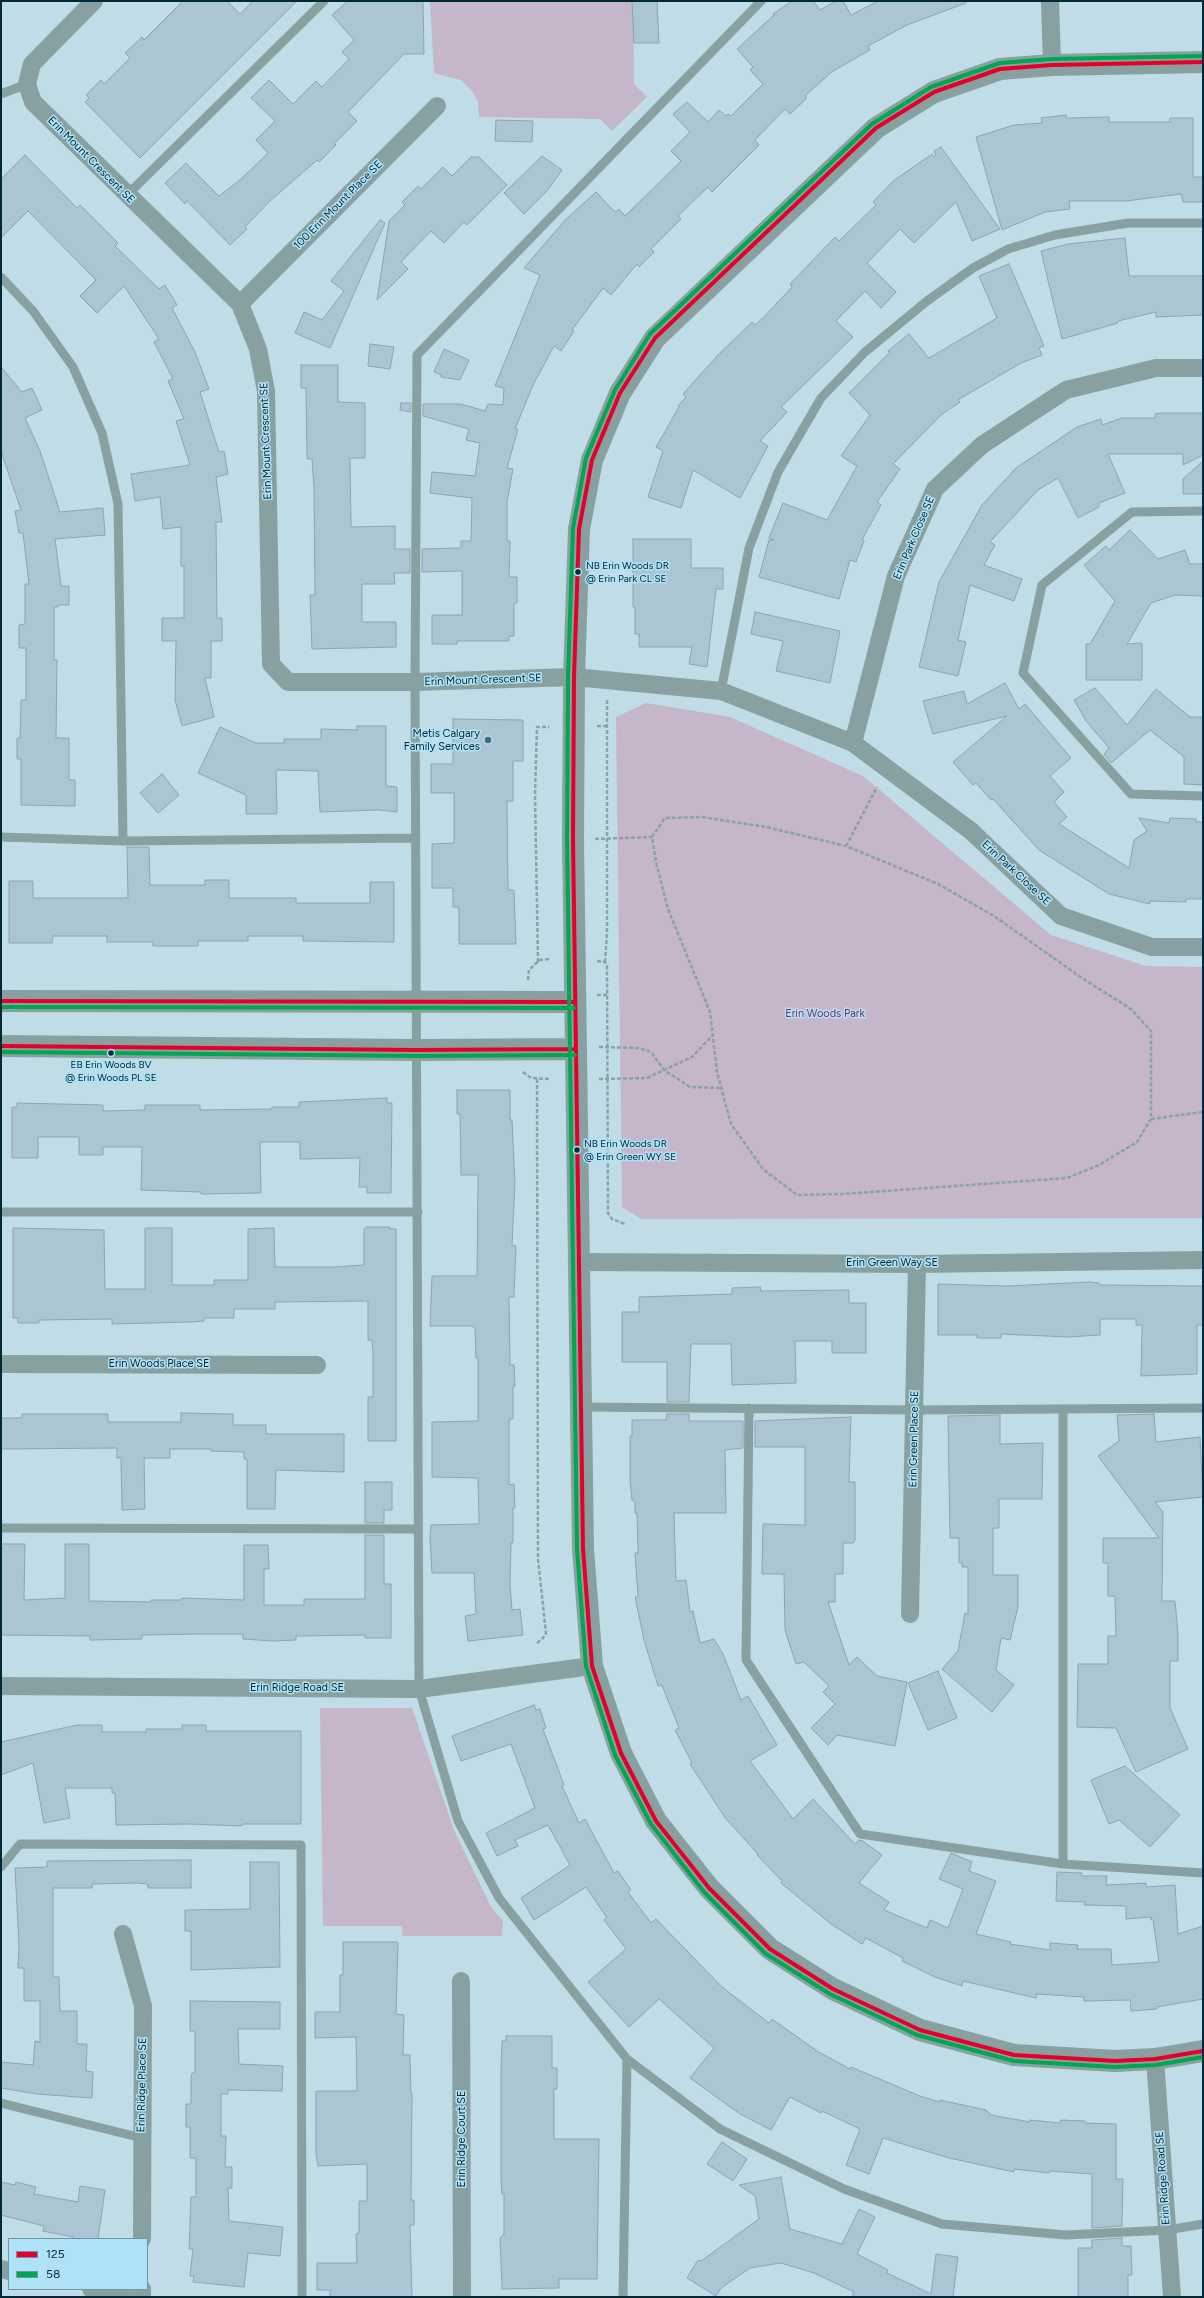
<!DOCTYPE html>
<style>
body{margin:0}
#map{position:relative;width:1204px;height:2298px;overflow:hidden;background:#c0dce7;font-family:Figtree,sans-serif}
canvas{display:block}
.frame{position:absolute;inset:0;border:2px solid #012936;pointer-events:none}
.legend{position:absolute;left:8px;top:2238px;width:140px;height:52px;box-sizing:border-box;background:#b0e2f7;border:1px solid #6a98aa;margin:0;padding:5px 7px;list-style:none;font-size:12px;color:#012936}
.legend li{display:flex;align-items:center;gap:8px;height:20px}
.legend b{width:20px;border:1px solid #6a98aa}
</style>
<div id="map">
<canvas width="1204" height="2298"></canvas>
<div class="frame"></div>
<ul class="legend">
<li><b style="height:5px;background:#e4002b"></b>125</li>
<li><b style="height:5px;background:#00a651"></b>58</li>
</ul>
</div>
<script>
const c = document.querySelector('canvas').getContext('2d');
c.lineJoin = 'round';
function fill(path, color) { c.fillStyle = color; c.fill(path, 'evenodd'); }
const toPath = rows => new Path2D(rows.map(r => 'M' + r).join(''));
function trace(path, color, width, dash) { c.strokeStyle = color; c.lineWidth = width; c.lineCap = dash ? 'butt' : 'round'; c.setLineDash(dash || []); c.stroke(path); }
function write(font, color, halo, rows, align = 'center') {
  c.font = font + ' Figtree,sans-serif'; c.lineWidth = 3; c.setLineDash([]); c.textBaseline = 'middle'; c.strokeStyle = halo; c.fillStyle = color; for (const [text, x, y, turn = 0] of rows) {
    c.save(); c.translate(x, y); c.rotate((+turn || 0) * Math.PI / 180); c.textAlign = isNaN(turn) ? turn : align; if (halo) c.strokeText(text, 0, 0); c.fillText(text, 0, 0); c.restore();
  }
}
const green = toPath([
 [430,1,633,1,634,84,647,97,612,131,600,119,479,117,478,102,472,91,461,80,434,73],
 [646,703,730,717,863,776,1051,935,1146,966,1203,967,1203,1218,641,1219,622,1207,616,717],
 [320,1708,412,1708,454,1830,491,1907,503,1921,502,1936,402,1936,402,1926,323,1926]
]);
const building = toPath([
 [183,1,227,1,240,14,253,1,297,1,140,158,85,102,89,98,86,95,101,80,104,84,130,58,125,53,142,37,144,40,183,1],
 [348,1,423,1,424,54,404,54,348,112,357,121,334,144,336,145,319,162,317,160,270,201,245,227,247,229,230,245,187,201,185,204,165,183,186,163,219,196,240,180,268,153,256,140,275,121,251,98,269,80,293,104,316,81,322,87,349,59,342,52,354,40,332,15,348,1],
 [632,1,657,1,659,43,634,43,632,1],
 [792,1,813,1,820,10,836,1,843,1,851,15,878,1,965,1,966,3,907,25,868,46,870,50,833,71,805,96,807,98,790,114,785,109,755,140,759,145,712,192,708,187,678,216,681,219,651,249,654,252,639,267,637,264,611,295,603,288,572,330,574,331,561,351,554,346,533,385,515,429,518,429,507,468,513,469,507,502,507,541,510,541,509,577,517,577,517,603,514,603,514,636,509,636,509,641,457,641,457,644,432,644,432,615,462,615,462,571,422,572,422,549,461,548,461,541,471,541,472,498,430,493,432,472,475,476,480,443,466,440,469,429,423,416,423,404,461,404,485,411,488,404,503,405,504,388,495,386,540,275,524,268,565,220,596,192,615,212,619,209,625,216,681,161,671,151,690,132,673,114,687,102,708,122,719,110,726,116,728,114,731,116,763,84,750,70,753,67,737,49,774,15,773,14,792,1],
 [1066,115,1066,118,1109,117,1109,122,1170,122,1170,118,1193,118,1193,177,1203,177,1203,202,1183,202,1181,194,1126,201,1069,201,1070,209,1045,212,1002,230,976,137,1014,125,1042,123,1041,118,1066,115],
 [496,120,533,121,532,142,495,141,496,120],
 [941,147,1000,229,972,241,956,202,914,243,900,229,867,263,896,292,881,308,865,291,836,321,853,337,781,407,787,412,760,441,768,446,740,498,693,470,681,508,648,497,663,451,656,447,679,407,678,406,686,397,683,394,718,355,752,322,755,325,764,317,792,287,790,284,835,237,839,241,876,205,873,202,893,181,932,154,934,157,936,155,934,151,941,147],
 [25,155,77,208,80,205,118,243,115,246,159,289,165,285,177,305,172,308,195,352,209,389,200,392,219,452,224,451,228,474,216,477,222,522,216,522,217,618,222,618,222,641,211,641,211,678,205,678,214,717,182,726,175,700,176,641,162,641,162,618,184,618,184,566,181,566,181,527,163,529,160,497,135,501,131,474,190,465,176,421,184,419,168,381,173,379,154,342,159,339,124,286,97,313,80,296,96,280,28,211,1,238,1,179,25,155],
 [542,156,562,170,547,191,524,214,504,193,542,156],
 [471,157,479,157,507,185,467,225,464,222,444,243,431,231,401,262,408,269,377,300,389,221,405,205,402,202,418,186,421,189,443,167,452,176,471,157],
 [380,220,385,223,330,348,295,333,304,312,322,320,344,291,331,281,380,220],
 [1125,238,1129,276,1203,276,1203,315,1156,317,1156,312,1118,321,1118,323,1062,339,1041,251,1068,244,1125,238],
 [1009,264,1044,346,1039,348,1042,355,1021,363,958,400,960,402,941,415,893,464,900,469,877,502,881,505,862,540,864,541,856,562,850,560,839,599,759,577,769,540,774,540,769,538,783,503,827,520,857,466,841,456,870,415,849,393,890,352,888,351,909,334,929,358,997,318,979,276,1009,264],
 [370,344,394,347,390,369,368,366,370,344],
 [444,349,469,360,460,380,441,377,441,375,434,372,444,349],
 [301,365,338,365,338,402,365,403,365,458,350,458,351,527,395,526,395,549,410,549,410,573,394,573,395,584,362,584,362,622,396,622,396,647,312,649,310,595,315,595,314,487,312,459,307,459,306,388,301,388,301,365],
 [1,367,22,392,32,388,42,410,25,418,40,451,60,512,103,508,105,535,55,539,61,586,69,586,69,605,58,605,58,607,54,607,54,660,57,660,56,738,69,738,69,780,75,780,75,806,21,805,21,759,17,759,17,738,20,738,21,700,26,700,26,648,19,648,19,625,25,624,25,584,29,584,23,533,19,533,15,511,21,510,1,451,1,367],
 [401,403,411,403,411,412,400,410,401,403],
 [1161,413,1203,413,1203,455,1183,465,1183,454,1108,454,1125,493,1099,503,1099,507,1078,518,1058,478,1038,490,990,542,995,545,984,565,1022,579,1014,601,970,585,958,640,966,642,958,676,919,667,939,582,982,505,1016,468,1077,427,1101,419,1102,425,1122,418,1155,418,1155,414,1161,413],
 [1203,461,1203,494,1183,494,1183,479,1203,461],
 [1130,530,1158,559,1185,550,1190,564,1203,564,1203,596,1175,595,1151,603,1127,644,1142,643,1142,680,1086,680,1086,644,1090,644,1115,601,1084,565,1106,546,1109,550,1130,530],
 [633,539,691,539,691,568,723,568,723,589,716,589,707,667,689,664,692,647,639,647,639,634,635,634,635,607,633,607,633,539],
 [755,612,840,631,830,683,776,671,783,641,751,634,755,612],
 [1005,683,1019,709,1025,704,1071,758,1050,776,1064,792,1054,802,1067,817,1059,824,1129,868,1134,840,1147,831,1139,818,1169,823,1170,818,1196,819,1196,822,1203,822,1203,899,1186,899,1186,902,1150,901,1150,904,1109,894,1039,850,993,799,991,800,976,783,973,785,953,762,1007,716,933,734,923,701,964,691,967,704,1005,683],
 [1095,688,1127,725,1156,689,1190,717,1203,717,1203,785,1184,784,1184,757,1150,730,1111,763,1104,754,1109,748,1086,721,1074,700,1095,688],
 [453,719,523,720,523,761,513,761,513,801,507,801,508,890,514,890,516,944,459,944,459,907,453,907,453,888,432,888,432,844,454,843,454,793,431,793,431,764,453,764,453,719],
 [357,726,386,726,386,786,397,787,397,812,379,810,320,812,318,771,276,770,277,814,246,814,246,795,198,773,220,727,256,743,284,743,284,739,321,739,321,729,357,730,357,726],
 [162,774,179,795,158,813,140,793,162,774],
 [127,847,149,847,150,885,205,885,205,880,229,880,229,898,296,898,296,903,370,903,370,882,394,882,394,942,303,941,303,936,248,936,248,941,198,941,198,946,153,946,153,942,107,942,107,936,53,936,52,943,9,943,9,881,33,881,33,898,128,898,127,847],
 [457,1090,510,1090,510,1120,512,1120,515,1184,512,1245,516,1246,514,1297,509,1297,510,1365,514,1365,515,1386,513,1386,513,1419,509,1419,509,1485,514,1484,515,1508,513,1508,513,1543,511,1543,510,1585,512,1610,520,1609,523,1635,468,1641,465,1616,476,1614,474,1573,432,1573,430,1537,431,1525,479,1524,479,1520,478,1478,432,1477,432,1422,478,1421,478,1358,476,1358,475,1328,472,1326,430,1326,432,1276,477,1276,478,1175,461,1175,460,1114,457,1114,457,1090],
 [387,1098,387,1103,392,1103,391,1193,367,1193,367,1187,359,1187,360,1158,300,1159,300,1142,260,1142,261,1193,201,1194,201,1192,141,1190,142,1147,103,1147,103,1155,79,1155,79,1137,38,1137,38,1158,12,1158,12,1107,17,1107,17,1103,103,1105,103,1111,145,1110,145,1105,200,1105,200,1110,272,1109,272,1107,299,1107,299,1102,387,1098],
 [367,1227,390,1227,390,1229,396,1229,396,1441,368,1441,368,1397,373,1397,373,1352,372,1340,368,1340,368,1301,275,1302,275,1309,234,1309,234,1318,204,1318,204,1321,191,1322,112,1324,112,1319,39,1320,39,1323,18,1323,18,1318,13,1318,13,1228,104,1230,105,1289,145,1289,145,1228,172,1228,172,1285,214,1285,214,1280,248,1280,248,1229,274,1228,275,1267,334,1267,364,1265,364,1229,367,1227],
 [1089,1282,1099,1283,1100,1285,1203,1286,1203,1325,1197,1325,1197,1374,1141,1376,1142,1325,1136,1325,1136,1319,1100,1319,1100,1335,1068,1337,1001,1334,1001,1338,977,1338,977,1335,938,1335,938,1284,1007,1286,1089,1282],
 [760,1287,761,1291,849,1290,849,1303,866,1303,866,1353,832,1353,832,1341,795,1341,796,1383,732,1385,731,1344,691,1344,689,1402,667,1402,667,1362,622,1362,622,1312,639,1312,639,1297,732,1294,732,1288,760,1287],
 [181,1413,233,1414,233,1425,266,1425,266,1434,344,1434,344,1472,276,1470,275,1509,247,1509,247,1459,244,1459,244,1452,211,1451,211,1449,170,1449,170,1458,144,1458,145,1509,122,1510,121,1458,117,1458,117,1448,1,1449,1,1418,22,1418,22,1414,108,1414,108,1422,181,1422,181,1413],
 [667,1414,689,1414,689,1421,743,1421,743,1448,725,1450,726,1513,674,1513,676,1581,686,1580,690,1612,693,1611,700,1643,714,1639,723,1654,741,1700,748,1696,777,1745,750,1761,793,1819,813,1799,855,1844,859,1840,863,1841,882,1855,859,1883,889,1902,884,1910,927,1928,930,1920,948,1928,963,1889,939,1879,951,1853,972,1862,969,1871,996,1881,976,1934,1011,1942,1010,1944,1050,1950,1050,1943,1078,1945,1077,1949,1111,1949,1112,1965,1159,1962,1153,1920,1151,1920,1151,1917,1126,1919,1126,1906,1084,1905,1085,1902,1056,1901,1057,1872,1082,1873,1081,1876,1107,1876,1106,1885,1146,1883,1146,1887,1175,1885,1178,1934,1203,1926,1203,1999,1157,2007,1157,2009,1131,2011,1130,2000,1084,2001,1084,1997,1037,1994,1036,1998,963,1981,962,1986,935,1977,902,1961,903,1958,866,1938,862,1944,831,1924,781,1883,782,1881,757,1855,758,1854,726,1819,690,1764,692,1763,675,1730,679,1728,662,1685,658,1686,644,1640,635,1597,638,1597,635,1553,638,1553,637,1513,635,1513,635,1502,632,1500,630,1481,630,1436,632,1436,632,1420,666,1420,667,1414],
 [1154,1414,1156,1442,1200,1437,1203,1497,1155,1502,1163,1512,1162,1601,1175,1601,1178,1634,1178,1661,1170,1661,1170,1708,1188,1749,1136,1772,1116,1728,1077,1727,1078,1664,1108,1664,1108,1636,1116,1636,1115,1596,1108,1596,1108,1563,1103,1563,1103,1538,1159,1538,1098,1456,1119,1441,1117,1415,1154,1414],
 [1000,1415,1000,1444,1043,1443,1042,1499,999,1499,999,1528,993,1528,993,1575,1018,1575,1018,1607,1010,1640,1001,1638,996,1670,1014,1685,992,1712,942,1669,958,1651,965,1613,968,1614,968,1567,962,1567,962,1563,959,1563,959,1538,950,1538,948,1416,1000,1415],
 [851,1417,849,1482,855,1482,855,1540,853,1543,843,1543,843,1574,835,1574,835,1602,828,1602,849,1665,857,1657,877,1676,907,1682,895,1746,837,1735,828,1745,811,1728,835,1704,823,1692,829,1686,804,1662,796,1664,785,1630,784,1574,762,1574,763,1524,805,1525,805,1447,755,1447,755,1421,851,1417],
 [365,1482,392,1482,392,1510,384,1510,384,1523,365,1523,365,1482],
 [365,1535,384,1535,384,1584,391,1584,391,1638,365,1638,365,1635,296,1636,296,1640,273,1641,243,1639,243,1634,204,1634,142,1635,142,1639,90,1640,90,1636,1,1635,1,1544,25,1544,24,1600,65,1598,65,1544,89,1544,89,1601,151,1602,151,1600,182,1600,182,1598,244,1600,244,1545,268,1545,269,1569,264,1569,264,1605,304,1605,304,1599,365,1599,365,1535],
 [938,1671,957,1718,928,1730,908,1683,938,1671],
 [534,1705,536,1710,540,1709,546,1728,543,1729,564,1785,562,1786,579,1823,585,1819,614,1873,618,1871,631,1890,628,1892,651,1923,656,1919,722,1987,769,2023,772,2019,817,2051,850,2069,851,2067,920,2096,940,2102,940,2100,986,2110,991,2115,1030,2122,1030,2120,1060,2123,1061,2120,1085,2121,1085,2123,1116,2124,1116,2179,1123,2179,1122,2226,1092,2228,1092,2174,1049,2171,1049,2173,1014,2169,1014,2172,949,2158,883,2138,869,2174,846,2165,860,2129,822,2111,821,2113,790,2097,771,2130,740,2114,690,2078,714,2048,659,1999,629,2027,588,1982,626,1949,604,1920,607,1918,586,1887,534,1920,521,1898,570,1865,548,1825,515,1840,518,1846,497,1856,486,1833,535,1808,511,1744,461,1761,452,1736,534,1705],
 [77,1725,102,1725,102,1732,146,1732,146,1729,182,1729,182,1725,206,1725,206,1731,301,1731,301,1824,242,1824,242,1826,188,1824,116,1825,115,1793,112,1793,112,1788,65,1788,70,1818,44,1823,33,1763,1,1775,1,1742,77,1725],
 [1125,1766,1180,1815,1150,1847,1119,1820,1109,1824,1091,1780,1125,1766],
 [191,1860,191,1888,148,1888,148,1884,136,1883,92,1884,92,1888,53,1888,53,1977,59,1977,60,2011,77,2011,77,2044,87,2044,86,2071,93,2072,92,2098,37,2094,1,2088,1,2062,33,2065,35,2041,40,2042,40,2001,24,2001,24,1968,18,1968,19,1945,15,1868,47,1867,47,1861,191,1860],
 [250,1862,279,1862,280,1967,191,1970,191,1931,185,1931,185,1910,250,1909,250,1862],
 [343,1942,398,1942,396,2014,404,2015,403,2055,410,2055,411,2093,412,2093,411,2200,414,2200,414,2225,410,2225,412,2297,330,2297,330,2290,317,2290,317,2263,357,2263,356,2234,359,2233,359,2201,367,2201,367,2164,318,2166,316,2155,316,2091,357,2091,356,2037,315,2038,315,2012,340,2012,340,1975,343,1975,343,1942],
 [190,2001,280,2002,280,2029,238,2029,239,2064,283,2066,282,2091,228,2090,228,2094,221,2094,221,2136,226,2136,225,2167,232,2167,232,2188,228,2188,229,2221,283,2227,280,2256,248,2253,244,2287,193,2282,194,2276,190,2276,193,2249,189,2249,191,2197,196,2197,196,2158,190,2158,190,2127,186,2127,186,2104,191,2104,191,2079,192,2073,195,2073,195,2031,190,2031,190,2001],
 [506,2036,552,2036,552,2068,557,2068,557,2089,554,2089,554,2139,599,2139,597,2279,559,2279,559,2288,502,2289,500,2238,504,2234,504,2194,502,2194,501,2182,501,2068,502,2041,506,2041,506,2036],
 [722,2142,747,2159,733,2181,707,2164,722,2142],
 [781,2177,790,2229,842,2244,859,2209,875,2217,857,2254,888,2270,887,2273,931,2294,936,2254,958,2257,953,2297,852,2297,854,2292,814,2273,781,2263,750,2268,721,2288,716,2296,687,2278,698,2260,701,2261,759,2219,755,2196,739,2185,781,2177],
 [1,2182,15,2185,16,2182,36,2187,34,2194,78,2202,80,2186,105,2190,98,2239,72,2239,73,2237,43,2231,44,2226,1,2215,1,2182],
 [1122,2238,1122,2246,1131,2246,1132,2275,1128,2275,1128,2297,1078,2297,1078,2248,1092,2248,1092,2240,1122,2238]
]);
const path = toPath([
 [597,726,606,726],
 [702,817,766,827,846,846,938,884,994,916,1082,978,1131,1009,1151,1031,1151,1119,1137,1142,1099,1165,1067,1178,842,1194,797,1195,763,1169,731,1124,717,1072,710,1012,668,909,656,862,652,837,665,818,702,817],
 [595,839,652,837],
 [846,846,877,787],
 [597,961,605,962,607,966,608,1213,612,1219,625,1224],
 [538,962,535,795,537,727,549,727],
 [605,962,607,933,607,700],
 [528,980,529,970,534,965,540,960,550,959],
 [597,995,607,995],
 [599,1047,638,1048,651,1052,664,1070,690,1087,721,1088],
 [523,1072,531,1078,549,1079],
 [537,1079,538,1559,546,1633,543,1638,537,1643],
 [599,1079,647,1078,692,1057,713,1035],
 [1151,1119,1203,1112]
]);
const service = toPath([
 [761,1,417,355,415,682,419,1689,458,1821,499,1898,627,2059,720,2129,844,2189,942,2224,1066,2235,1167,2230,1203,2224],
 [1,94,27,84],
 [127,195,324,1],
 [1,277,33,311,73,367,102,433,118,504,123,841],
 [1203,511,1132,512,1042,585,1023,673,1131,794,1203,796],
 [721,691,749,548,778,472,821,398,865,352,927,301,973,268,1008,249,1055,235,1128,223,1203,223],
 [1,837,123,841,415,838],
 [1,1212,418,1212],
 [582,1407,914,1410,1203,1408],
 [749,1408,746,1660,860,1834,1063,1864,1203,1873],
 [1,1528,417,1529],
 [1063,1864,1063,1409],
 [1,1867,20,1844,301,1845,302,2297],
 [1,2103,142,2138],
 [623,2297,627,2059]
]);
const minor = toPath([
 [94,1,32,64,27,84,33,102,240,304,258,349,266,391,271,664,288,682,415,682,574,677,721,691,853,743,971,831,1061,916,1152,947,1203,947],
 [1050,1,1052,65],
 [240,304,437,106],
 [853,743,896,576,935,489,982,445,1066,390,1156,368,1203,368],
 [580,1262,917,1264,1203,1260],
 [1,1364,317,1365],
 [910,1614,917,1264],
 [1,1686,419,1689,592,1666],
 [123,1934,143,2006,142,2239],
 [461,1981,462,2297],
 [1155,2059,1172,2297],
 [1,2269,9,2271],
 [91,2289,127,2297],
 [142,2289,142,2297]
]);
const tertiary = toPath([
 [1203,62,1052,65,1000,69,934,92,876,128,655,338,620,393,592,460,579,529,574,677,573,839,583,1549,592,1666,621,1753,656,1821,709,1888,770,1949,833,1989,920,2030,1014,2055,1115,2061,1155,2059,1203,2051],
 [1,1001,574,1002],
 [1,1046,416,1050,575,1049]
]);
const bus1 = toPath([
 [1203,62,1052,65,1000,69,934,92,876,128,655,338,620,393,592,460,579,529,574,677,573,839,583,1549,592,1666,621,1753,656,1821,709,1888,770,1949,833,1989,920,2030,1014,2055,1115,2061,1155,2059,1203,2051],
 [1,1001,574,1002],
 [1,1046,416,1050,575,1049]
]);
const bus2 = toPath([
 [1203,56,1052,59,1000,63,931,87,872,124,650,334,615,390,586,458,573,528,568,677,567,839,577,1549,586,1666,615,1755,651,1824,704,1892,766,1954,830,1994,917,2035,1014,2061,1115,2067,1156,2065,1203,2057],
 [1,1007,574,1008],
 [1,1052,416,1056,575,1055]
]);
const markers = [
 [578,572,3.5,"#012936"],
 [488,740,4,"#446874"],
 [111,1053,3.5,"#012936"],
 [577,1150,3.5,"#012936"]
];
const busNames = [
 ["NB Erin Woods DR",586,566],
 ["@ Erin Park CL SE",586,579],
 ["EB Erin Woods BV",111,1065,"center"],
 ["@ Erin Woods PL SE",111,1078,"center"],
 ["NB Erin Woods DR",584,1144],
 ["@ Erin Green WY SE",584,1157]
];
const streetNames = [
 ["Erin Mount Crescent SE",91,160,45],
 ["100 Erin Mount Place SE",338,205,-45],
 ["Erin Mount Crescent SE",266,441,-92],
 ["Erin Park Close SE",914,538,-67],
 ["Erin Mount Crescent SE",483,680,-2],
 ["Erin Park Close SE",1016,873,43],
 ["Erin Green Way SE",892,1263],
 ["Erin Woods Place SE",159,1364],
 ["Erin Green Place SE",914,1439,-89],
 ["Erin Ridge Road SE",297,1688],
 ["Erin Ridge Place SE",142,2085,-89],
 ["Erin Ridge Court SE",462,2139,-90],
 ["Erin Ridge Road SE",1163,2178,-94]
];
const poiNames = [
 ["Metis Calgary",480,734],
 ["Family Services",480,747]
];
const parkNames = [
 ["Erin Woods Park",825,1014]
];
fill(green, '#c5b6c9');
fill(building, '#acc5d3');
trace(building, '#8ca4b2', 1);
trace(path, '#8ca2a5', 2.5, [4, 2]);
trace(service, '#89a0a0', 9);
trace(minor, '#89a0a0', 18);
trace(tertiary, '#89a0a0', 22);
trace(bus1, '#e4002b', 4);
trace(bus2, '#00a651', 4);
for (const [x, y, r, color] of markers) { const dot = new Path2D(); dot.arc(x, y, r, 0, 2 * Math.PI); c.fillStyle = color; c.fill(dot); trace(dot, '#b0e2f7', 1.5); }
write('10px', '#012936', '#b0e2f7', busNames, 'left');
write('11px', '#012936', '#b0e2f7', streetNames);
write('11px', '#012936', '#b0e2f7', poiNames, 'right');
write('11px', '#802f61', '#b0e2f7', parkNames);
</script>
